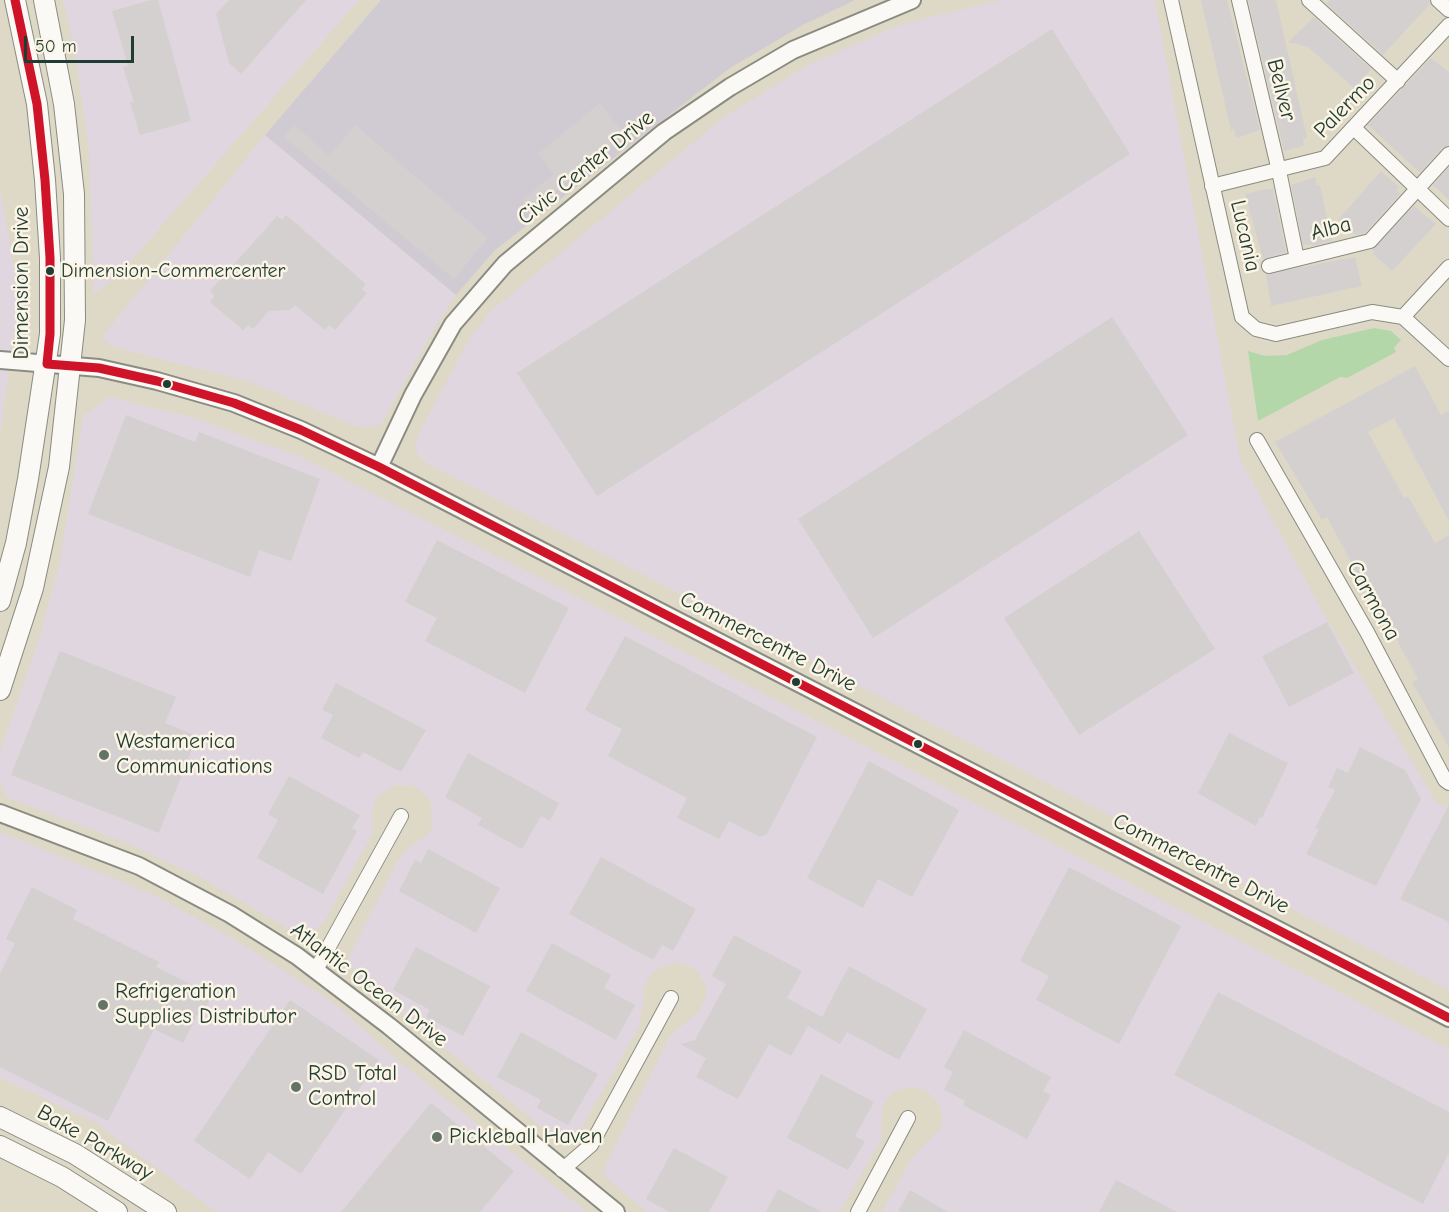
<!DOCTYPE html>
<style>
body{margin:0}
#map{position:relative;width:1449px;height:1212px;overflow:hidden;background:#ded9c6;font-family:"Comic Neue",sans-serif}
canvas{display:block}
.scale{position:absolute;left:24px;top:36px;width:110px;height:27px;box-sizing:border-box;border:3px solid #1f3d34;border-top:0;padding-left:8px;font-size:18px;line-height:21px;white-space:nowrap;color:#1f3d34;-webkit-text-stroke:4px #fcf5e5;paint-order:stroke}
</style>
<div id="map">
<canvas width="1449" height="1212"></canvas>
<div class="scale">50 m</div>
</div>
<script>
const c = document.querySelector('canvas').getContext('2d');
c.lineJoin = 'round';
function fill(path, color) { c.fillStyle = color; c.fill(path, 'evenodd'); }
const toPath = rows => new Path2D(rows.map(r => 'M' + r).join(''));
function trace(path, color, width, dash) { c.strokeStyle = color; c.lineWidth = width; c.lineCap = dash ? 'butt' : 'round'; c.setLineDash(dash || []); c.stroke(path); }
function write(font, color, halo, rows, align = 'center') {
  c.font = font + ' "Comic Neue",sans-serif'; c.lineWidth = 5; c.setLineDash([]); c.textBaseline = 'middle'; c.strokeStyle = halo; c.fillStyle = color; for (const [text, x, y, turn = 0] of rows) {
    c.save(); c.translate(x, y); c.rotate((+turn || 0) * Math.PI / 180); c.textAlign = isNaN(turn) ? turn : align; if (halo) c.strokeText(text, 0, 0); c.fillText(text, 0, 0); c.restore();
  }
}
const built = toPath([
 [63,0,359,0,117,277,94,293,89,151,75,51],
 [1001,0,1155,0,1240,459,1325,616,1436,802,1449,808,1449,990,428,464,418,455,415,446,420,431,470,338,492,310,724,117,808,65,902,24],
 [265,135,456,295,434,329,382,423,376,427,358,427,250,382,110,346,102,337],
 [0,187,19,298,0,436],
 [109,397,195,418,299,456,578,597,1449,1049,1449,1212,882,1212,912,1158,942,1127,942,1111,937,1101,925,1090,914,1087,904,1088,892,1093,882,1108,881,1140,840,1212,647,1212,605,1177,605,1167,669,1037,700,1010,706,998,706,986,697,970,684,964,674,963,656,970,649,977,643,987,644,999,639,1027,578,1134,555,1138,362,981,349,964,349,956,396,863,409,847,427,835,432,827,431,803,424,794,413,786,395,785,377,796,372,813,373,833,325,920,314,932,304,934,294,932,200,877,124,842,8,798,0,782,0,752,42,629,60,561,83,416],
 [0,832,152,894,234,939,334,1003,405,1066,587,1212,216,1212,95,1122,0,1078]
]);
const industrial = toPath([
 [381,0,855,0,803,25,730,68,495,250,456,295,265,135]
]);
const green = toPath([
 [1374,328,1391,331,1401,340,1394,348,1396,352,1347,378,1340,377,1258,421,1248,351,1265,356,1287,355,1322,340]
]);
const building = toPath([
 [151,0,158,0,191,121,140,135,130,102,134,102,123,67,128,65,112,11],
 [229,0,306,0,241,74,229,63,216,14],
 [1201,0,1227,0,1260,130,1236,138,1234,129,1231,130],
 [1248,0,1276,0,1307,138,1303,139,1304,146,1284,151],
 [1330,0,1429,0,1430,4,1383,55,1327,4],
 [1314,17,1371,69,1354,88,1308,47,1288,42],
 [1052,29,1130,154,597,496,517,373],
 [1431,58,1449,72,1449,145,1442,148,1420,173,1368,125],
 [600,103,625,134,531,212,522,200,554,174,538,154],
 [295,125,329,156,355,125,488,238,454,279,284,137],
 [1449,167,1449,200,1433,185],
 [1381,171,1399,187,1396,190,1400,194,1365,233,1356,235,1338,220],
 [1315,177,1317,186,1320,185,1332,241,1312,246,1311,244,1303,245,1291,185],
 [1266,189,1273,189,1286,252,1263,259,1245,194],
 [1414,206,1436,224,1392,271,1372,253,1375,252,1372,250],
 [286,215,366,284,362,289,367,293,335,330,329,325,325,330,295,305,290,310,269,311,253,329,248,325,243,330,210,302,215,296,210,291,277,216,282,220],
 [1355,257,1362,286,1271,306,1266,274],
 [1112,317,1188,435,873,638,798,519],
 [1415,366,1441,415,1449,410,1449,521,1394,418,1368,432,1404,498,1408,496,1435,543,1449,535,1449,748,1412,682,1418,679,1382,613,1379,615,1327,517,1322,520,1275,442],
 [126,415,195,442,199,432,320,479,291,561,259,550,250,577,88,514],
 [1139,531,1215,649,1079,735,1004,618],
 [437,540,569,608,525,693,425,641,437,618,405,602],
 [1327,622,1354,673,1289,707,1262,656],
 [625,636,817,737,767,834,760,837,729,821,719,839,677,818,687,798,608,756,622,729,585,710],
 [60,651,176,697,165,723,197,736,159,833,11,775],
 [336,683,426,730,401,772,363,752,359,758,321,738,333,715,322,710],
 [1229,733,1288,763,1262,818,1260,817,1256,826,1198,793],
 [1360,747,1405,770,1421,799,1376,886,1306,854,1319,829,1315,828,1335,790,1328,787,1337,768,1348,773],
 [468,753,559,803,550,821,541,816,522,849,478,825,482,818,445,797],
 [869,761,959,810,912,897,878,879,863,908,807,878],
 [289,776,360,815,352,828,357,831,323,894,257,858,278,820,268,814],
 [1449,805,1449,922,1400,899],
 [428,849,500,888,476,933,399,891,415,860,421,863],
 [601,857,696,909,673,951,662,945,653,960,569,914],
 [1069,867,1181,926,1119,1044,1036,1000,1049,976,1020,961],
 [32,887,77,910,73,919,159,962,156,967,212,995,201,1017,197,1015,183,1043,154,1029,108,1121,0,1067,0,974,15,943,6,939],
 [734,935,802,971,787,998,822,1017,849,966,927,1009,899,1060,847,1032,840,1044,808,1026,791,1056,769,1044,738,1099,696,1077,706,1058,680,1044,695,1040,726,984,712,976],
 [552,943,611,975,604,988,635,1005,616,1040,526,991],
 [416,947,490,986,463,1036,426,1017,430,1010,393,990],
 [1218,992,1449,1112,1449,1153,1423,1204,1174,1075],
 [290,1000,379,1060,301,1174,268,1152,250,1179,194,1141],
 [964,1030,1051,1077,1043,1091,1051,1095,1027,1139,963,1105,965,1101,944,1090,953,1072,944,1067],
 [521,1032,598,1074,568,1125,537,1108,541,1100,497,1077],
 [821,1074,874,1102,855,1136,865,1141,848,1170,787,1138],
 [431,1103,514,1171,480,1212,341,1212],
 [674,1148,728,1177,709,1212,669,1212,646,1199],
 [1116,1180,1177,1212,1099,1212],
 [778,1189,822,1212,766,1212],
 [910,1190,948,1212,898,1212]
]);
const minor = toPath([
 [1171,0,1242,317,1256,329,1276,334,1372,312,1403,317],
 [1239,0,1279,171,1297,259],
 [1309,0,1398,81],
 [1438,0,1449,10],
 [1354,128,1449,219],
 [1212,186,1325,158,1449,25],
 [1269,266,1370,241,1449,154],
 [1403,317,1449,267],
 [1403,317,1449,359],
 [1257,440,1367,632,1445,780,1449,783],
 [317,968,401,816],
 [562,1170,591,1145,671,998],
 [858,1212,908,1118]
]);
const tertiary = toPath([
 [0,360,99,368,157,381,234,403,301,430,379,467,1449,1018],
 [379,467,413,395,453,324,505,264,664,132,730,87,793,50,912,0],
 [0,813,139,866,230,914,297,956,389,1026,616,1212]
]);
const secondary = toPath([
 [0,601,16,543,28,479,50,334,50,258,45,180,37,104,15,0],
 [0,690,33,588,59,467,75,320,74,194,64,104,44,0],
 [0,1117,75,1154,166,1212],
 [0,1146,62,1177,117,1212]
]);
const bus1 = toPath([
 [15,0,37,104,45,180,50,258,50,334,47,364,99,368,157,381,234,403,301,430,379,467,1449,1018]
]);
const markers = [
 [50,271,5,"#1f3d34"],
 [167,384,5,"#1f3d34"],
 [796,682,5,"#1f3d34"],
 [918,744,5,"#1f3d34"],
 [104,755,6,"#627467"],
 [103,1005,6,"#627467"],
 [296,1087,6,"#627467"],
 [437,1137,6,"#627467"]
];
const busNames = [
 ["Dimension-Commercenter",61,271]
];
const streetNames = [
 ["Bellver",1281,90,76],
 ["Palermo",1345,107,-46],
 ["Civic Center Drive",586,168,-39],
 ["Alba",1331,229,-14],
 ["Lucania",1245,236,77],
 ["Dimension Drive",22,283,-90],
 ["Carmona",1373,601,61],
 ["Commercentre Drive",768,642,27],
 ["Commercentre Drive",1201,864,27],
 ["Atlantic Ocean Drive",369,985,37],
 ["Bake Parkway",95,1143,30]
];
const poiNames = [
 ["Westamerica",116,742],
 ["Communications",116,767],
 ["Refrigeration",115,992],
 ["Supplies Distributor",115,1017],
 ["RSD Total",308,1074],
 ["Control",308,1099],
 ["Pickleball Haven",449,1137]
];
fill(built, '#dfd6df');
fill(industrial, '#d0cbd2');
fill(green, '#b3d7a8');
fill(building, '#d4d0d0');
trace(minor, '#8a8c81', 16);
trace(tertiary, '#8a8c81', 20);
trace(secondary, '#8a8c81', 22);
trace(minor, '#faf9f6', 14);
trace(tertiary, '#faf9f6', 16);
trace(secondary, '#faf9f6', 20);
trace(bus1, '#cf1429', 9);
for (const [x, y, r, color] of markers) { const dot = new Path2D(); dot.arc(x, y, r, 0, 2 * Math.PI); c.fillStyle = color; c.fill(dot); trace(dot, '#fcf5e5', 2); }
write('20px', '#1f3d34', '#fcf5e5', busNames, 'left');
write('22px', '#1f3d34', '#fcf5e5', streetNames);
write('22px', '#1f3d34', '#fcf5e5', poiNames, 'left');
</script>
